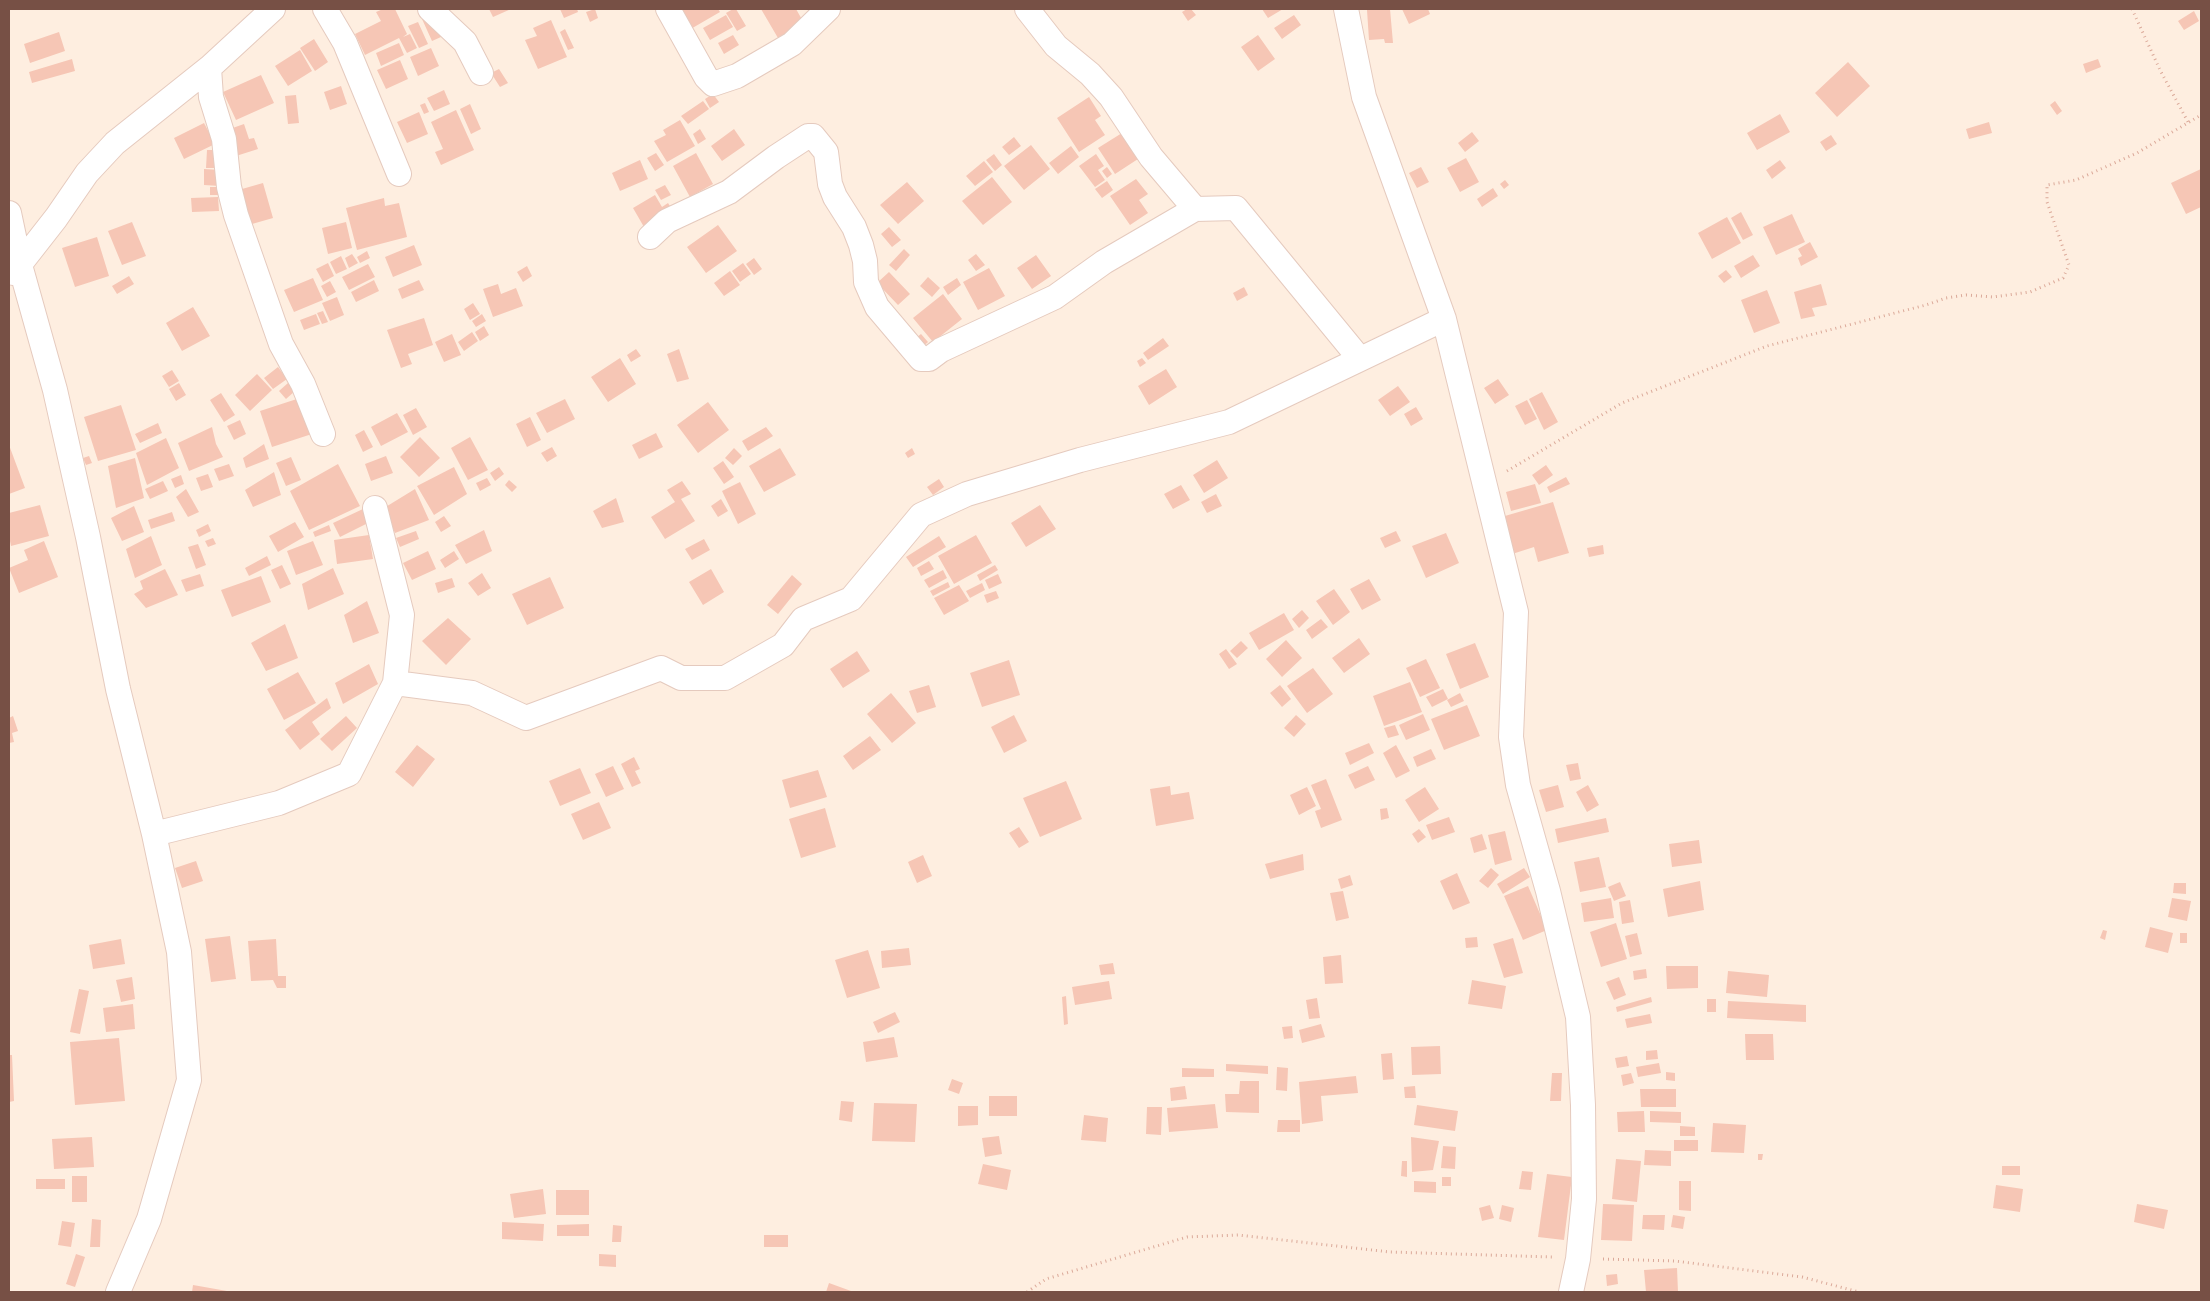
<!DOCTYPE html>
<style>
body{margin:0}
#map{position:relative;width:2210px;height:1301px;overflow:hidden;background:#feeee0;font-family:"Work Sans",sans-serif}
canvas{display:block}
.frame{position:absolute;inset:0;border:10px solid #775045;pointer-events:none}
</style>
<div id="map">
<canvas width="2210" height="1301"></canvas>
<div class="frame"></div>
</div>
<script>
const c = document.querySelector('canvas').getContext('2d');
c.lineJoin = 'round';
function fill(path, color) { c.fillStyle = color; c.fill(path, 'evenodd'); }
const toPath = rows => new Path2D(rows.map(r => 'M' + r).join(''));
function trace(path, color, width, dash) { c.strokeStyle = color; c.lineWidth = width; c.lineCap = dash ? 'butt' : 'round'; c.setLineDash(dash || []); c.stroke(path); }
const building = toPath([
 [383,9,395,9,407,34,403,37,410,34,417,48,407,53,399,38,365,55,355,34,381,21,376,12],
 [489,9,511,9,493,17],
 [560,9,577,9,578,12,564,18],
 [595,9,598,18,590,22,586,12],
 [680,9,718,9,720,12,689,30],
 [733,9,736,9,746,26,737,31,726,13],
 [761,9,796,9,804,23,778,38],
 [1187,9,1191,9,1196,15,1188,21,1182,12],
 [1262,9,1283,9,1268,18],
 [1390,9,1393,43,1385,43,1384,39,1369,40,1367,10],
 [1402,9,1428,9,1430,14,1409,24],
 [2194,11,2199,21,2184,30,2178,21],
 [430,15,441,37,432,41,422,19],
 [726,15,733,27,710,40,703,28],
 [1294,15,1301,25,1282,39,1274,28],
 [551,20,567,57,538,69,525,40,537,36,533,28],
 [418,22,428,44,419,48,408,26],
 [565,29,574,48,568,50,560,32],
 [59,32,65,51,30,63,24,44],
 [733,35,739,45,724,54,718,43],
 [1258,35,1275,59,1258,71,1241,47],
 [314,39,328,62,315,71,300,48],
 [399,43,404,55,381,66,376,53],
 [431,48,439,66,418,76,410,57],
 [300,50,312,71,288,86,275,66],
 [72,59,75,71,32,83,29,72],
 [2098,59,2101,67,2086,73,2083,64],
 [400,60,408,79,386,89,377,70],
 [1848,62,1870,86,1837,117,1815,93],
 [499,69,508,83,500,87,491,73],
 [261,75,274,103,236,120,223,92],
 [341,86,347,104,330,110,324,92],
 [444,90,450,104,434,111,427,98],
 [713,94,719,102,710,108,705,99],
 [296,95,299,123,288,124,285,96],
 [1089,97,1101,116,1095,120,1105,135,1079,152,1057,118],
 [703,101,709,109,688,124,681,116],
 [2055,101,2062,111,2057,115,2050,105],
 [425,103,429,112,424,114,420,105],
 [470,104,481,129,471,134,460,109],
 [456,110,474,150,441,165,435,152,443,149,431,122],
 [419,112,428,134,407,143,397,122],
 [1780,114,1790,132,1757,150,1747,133],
 [680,120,695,146,667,162,654,141,666,135,663,130],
 [1989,122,1992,133,1969,139,1966,129],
 [204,123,215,144,184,159,174,138],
 [244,124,249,139,254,138,258,149,236,156,227,130],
 [700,129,706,139,698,144,693,134],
 [734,129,745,145,722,161,711,146],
 [1472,132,1479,141,1465,152,1458,143],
 [1122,133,1138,159,1115,174,1098,148],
 [1831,135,1837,144,1826,151,1820,142],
 [1014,137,1021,146,1009,155,1002,147],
 [1031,145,1050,169,1024,190,1004,166],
 [1071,146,1079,157,1058,174,1049,163],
 [207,150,219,150,218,168,206,168],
 [656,153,664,165,655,171,647,158],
 [696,153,713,184,690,197,673,166],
 [994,154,1002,165,995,171,986,160],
 [1096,154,1104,166,1098,170,1105,180,1095,187,1079,166],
 [1466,158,1479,182,1460,192,1447,168],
 [640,160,648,179,620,191,612,173],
 [1780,160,1786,168,1772,179,1766,170],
 [984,161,993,172,975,186,966,176],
 [1107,167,1112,174,1107,178,1102,171],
 [1421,167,1429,182,1417,188,1409,173],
 [204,169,220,170,220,186,204,185],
 [2201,169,2201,207,2186,214,2171,183],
 [992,177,1012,202,983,225,962,201],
 [1136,179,1148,194,1139,200,1148,213,1130,225,1110,196],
 [1505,180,1509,185,1504,189,1500,184],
 [1107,181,1113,190,1102,198,1095,189],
 [907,182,924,201,898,224,880,205],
 [263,183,273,218,245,226,235,191],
 [665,185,671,195,661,200,655,190],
 [210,187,220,187,220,195,210,195],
 [1493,188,1498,196,1482,207,1477,199],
 [655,195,662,207,668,203,673,211,644,227,633,208],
 [218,197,219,211,192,212,191,198],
 [384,198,385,206,399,203,407,237,357,250,346,208],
 [1741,212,1753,235,1743,240,1731,218],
 [1792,214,1805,242,1776,255,1763,227],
 [1727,217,1741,243,1712,259,1698,233],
 [132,222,146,256,122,265,108,231],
 [346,222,352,248,328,254,322,228],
 [718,225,737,251,706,273,687,247],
 [889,227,901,240,892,247,881,234],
 [97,237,109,276,75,287,62,248],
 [1810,242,1818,257,1801,266,1798,258,1802,256,1798,249],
 [414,245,422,265,393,277,385,257],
 [904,249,910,255,896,271,889,265],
 [367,251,370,258,360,263,357,257],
 [352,254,358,263,349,268,345,258],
 [976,254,985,265,976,271,968,260],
 [1036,255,1051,276,1032,289,1017,268],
 [1753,255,1760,266,1741,278,1734,266],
 [341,256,347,269,336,274,330,262],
 [754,258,762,269,754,275,746,264],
 [328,263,334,276,323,282,316,269],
 [743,263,751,274,740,282,732,271],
 [368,264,375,277,349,290,342,277],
 [527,266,532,276,523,282,517,272],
 [989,268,1005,296,978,310,963,282],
 [1726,270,1732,277,1724,283,1718,276],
 [730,271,740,285,724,296,714,283],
 [889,272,910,294,898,305,877,283],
 [129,276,134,284,117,294,112,286],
 [928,277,940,288,932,297,920,286],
 [313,278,323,300,294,312,284,290],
 [957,278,961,285,948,295,943,287],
 [374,280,379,291,356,302,351,292],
 [419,280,424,290,402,299,398,289],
 [330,281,336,292,327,297,321,286],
 [498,284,501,294,516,288,523,306,493,317,483,289],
 [1821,284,1827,305,1812,308,1815,316,1801,319,1794,292],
 [1244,287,1248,295,1237,301,1233,293],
 [1767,290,1780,323,1754,333,1741,300],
 [943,294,962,319,933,342,913,318],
 [337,297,344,315,330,321,322,303],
 [473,303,480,314,470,320,464,309],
 [193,307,210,336,182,351,166,323],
 [323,311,328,322,322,324,317,313],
 [316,314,320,324,304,330,300,320],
 [482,314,486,321,476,327,472,321],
 [424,318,433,345,408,354,412,364,401,368,387,330],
 [484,326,489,335,480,341,475,332],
 [472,332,478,341,464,351,458,342],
 [452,334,461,355,444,362,435,342],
 [921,334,928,342,919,350,912,341],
 [1163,338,1169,346,1148,360,1143,353],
 [636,349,641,356,631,362,627,355],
 [679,349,689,379,677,382,667,354],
 [620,358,636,384,608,402,591,377],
 [1142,358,1146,363,1140,367,1137,361],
 [278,367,287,379,273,389,264,378],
 [1166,369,1177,387,1149,405,1138,386],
 [172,370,179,381,169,387,162,376],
 [257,374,272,390,250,411,235,395],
 [1498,379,1509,395,1495,404,1484,388],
 [179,383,186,395,176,401,169,389],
 [288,383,295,391,286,399,279,391],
 [1398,386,1410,402,1390,416,1378,400],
 [1542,392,1558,422,1544,430,1529,399],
 [221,393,235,415,224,422,210,400],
 [303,397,315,433,272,447,260,411],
 [565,399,575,419,547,433,536,413],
 [1527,400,1537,419,1525,425,1515,406],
 [708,402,729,430,698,453,677,425],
 [121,405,136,450,98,461,84,417],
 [1416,407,1423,419,1411,426,1404,414],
 [416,408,427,427,413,435,403,415],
 [397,413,408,432,381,446,371,427],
 [530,417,541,440,527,447,516,424],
 [240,420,246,434,234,440,227,426],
 [158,423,162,433,140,443,135,434],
 [212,427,216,444,223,457,189,471,178,443],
 [766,427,773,436,748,451,742,441],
 [364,430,373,447,363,452,355,435],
 [656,433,663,447,639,459,632,445],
 [420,437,440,458,419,477,400,457],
 [470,437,488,470,468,480,451,448],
 [166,438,179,468,147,485,136,453],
 [264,444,269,459,246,468,243,458],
 [9,445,25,488,9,494],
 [552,447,557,456,547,462,541,453],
 [734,448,742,456,733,465,725,458],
 [780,448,796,475,764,492,749,466],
 [912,448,915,454,908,458,905,453],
 [89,456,92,463,86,465,83,458],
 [386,456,393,473,371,481,365,464],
 [291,457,301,480,286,486,276,463],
 [135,458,144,498,116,508,108,466],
 [1217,460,1228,478,1204,493,1193,475],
 [723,461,734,477,724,484,713,468],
 [229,464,234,476,219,481,214,469],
 [338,464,360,506,309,530,290,491],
 [1546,465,1553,475,1539,485,1532,475],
 [454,467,467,494,434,515,417,486],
 [499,467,504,474,495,481,490,473],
 [274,472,281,495,253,507,245,490],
 [208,474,213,487,201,491,196,478],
 [181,475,184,484,175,488,171,479],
 [1566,477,1570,484,1550,493,1547,487],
 [487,478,491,485,480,491,476,483],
 [939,479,944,487,933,495,927,487],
 [509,480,517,487,512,492,505,485],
 [163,481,168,491,150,499,145,489],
 [682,481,691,494,681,499,695,521,665,539,651,517,675,502,667,490],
 [740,482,756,514,738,524,722,491],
 [1535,484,1541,503,1511,511,1506,492],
 [1181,485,1190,500,1173,509,1164,494],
 [186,489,199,512,188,517,176,497],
 [415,489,429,520,395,533,384,508],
 [1216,494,1222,506,1207,513,1201,502],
 [616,498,624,522,602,528,593,511],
 [721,499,728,511,718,517,711,506],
 [1553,502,1569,553,1538,562,1534,547,1509,555,1498,518],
 [40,505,49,536,11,546,9,536,9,513],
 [1040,505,1056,529,1026,547,1011,523],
 [134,506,144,532,122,541,111,518],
 [363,509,370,522,340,537,333,523],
 [172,512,175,521,151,529,148,520],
 [444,516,451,526,441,532,435,522],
 [295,522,304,537,278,552,269,536],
 [208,524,211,531,199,537,196,530],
 [329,525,331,531,315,537,313,532],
 [484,530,492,551,466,564,455,545],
 [416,531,419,539,400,547,396,538],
 [1396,531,1401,541,1385,548,1380,538],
 [1446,533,1459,563,1426,578,1412,546],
 [369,535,373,559,337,564,334,540],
 [976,535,992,563,954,584,938,556],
 [151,536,162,565,135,578,126,549],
 [939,536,946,547,913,567,906,557],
 [213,538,216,544,208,547,205,541],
 [704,539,710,550,692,560,685,549],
 [44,541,58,577,19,593,9,568,28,560,24,550],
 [313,541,323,565,296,575,287,551],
 [198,544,206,565,196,569,188,547],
 [1603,545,1604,554,1589,557,1587,548],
 [428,551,436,569,412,580,403,563],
 [454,551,459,559,445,568,440,560],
 [267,556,271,565,249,576,245,568],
 [929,561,934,569,921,576,917,568],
 [282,565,291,584,280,589,271,570],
 [995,565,998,570,980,581,977,575],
 [333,568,344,594,308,610,302,584],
 [165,569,178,595,146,608,134,594,143,589,140,581],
 [711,569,724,592,703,605,689,582],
 [943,570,947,578,929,588,924,580],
 [482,573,491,588,478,596,468,583],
 [200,574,204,586,186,592,181,580],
 [998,574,1002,583,989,589,985,580],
 [792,575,802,584,778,614,767,605],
 [261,576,271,602,232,617,221,590],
 [550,577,564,608,527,625,512,594],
 [452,578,455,587,438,593,435,583],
 [1369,579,1381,600,1362,610,1350,589],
 [948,582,950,587,933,596,930,591],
 [982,583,985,590,970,598,966,591],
 [959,585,969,601,944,615,934,598],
 [1334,589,1350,612,1333,625,1316,601],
 [996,591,999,598,987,603,984,595],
 [367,601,379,633,353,643,344,615],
 [1302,610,1309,618,1299,628,1292,619],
 [1284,613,1294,630,1259,650,1249,633],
 [448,618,471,639,446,665,422,641],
 [1321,619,1328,627,1312,639,1306,630],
 [285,624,298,658,266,671,251,643],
 [1359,638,1370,654,1344,673,1332,658],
 [1286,640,1302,658,1282,677,1266,659],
 [1241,641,1248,648,1237,658,1230,651],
 [1475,643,1489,677,1460,689,1446,654],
 [1226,649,1237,664,1229,669,1219,654],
 [857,651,870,671,843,688,830,669],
 [1426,659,1440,688,1420,697,1406,668],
 [1009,660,1020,695,982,707,970,673],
 [369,664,378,684,343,704,335,683],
 [1313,668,1333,694,1307,713,1287,686],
 [298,672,316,703,284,720,267,689],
 [1410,682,1422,712,1384,726,1373,696],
 [929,685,936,707,917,713,909,691],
 [1280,685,1291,699,1282,707,1270,693],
 [1443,689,1448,699,1432,707,1426,697],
 [891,693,916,723,892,743,867,714],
 [1460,693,1464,701,1451,707,1447,700],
 [327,698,331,708,312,722,320,734,300,750,285,730],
 [1467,705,1480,736,1444,750,1431,719],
 [1423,714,1430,730,1406,740,1399,725],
 [1014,715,1027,741,1004,753,991,727],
 [1296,715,1306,724,1294,737,1284,728],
 [13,716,18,731,12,733,14,742,9,743,9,718],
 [346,716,357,728,332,751,320,739],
 [1395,725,1399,735,1388,738,1384,728],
 [870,736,881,750,853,770,843,756],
 [1369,743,1374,753,1350,765,1345,753],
 [417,745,435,759,413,787,395,772],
 [1396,745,1410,771,1396,778,1383,753],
 [1431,749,1436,759,1417,767,1413,757],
 [634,757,640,769,635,771,641,783,632,787,621,764],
 [1578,763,1581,779,1570,781,1566,765],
 [613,766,624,789,606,797,595,774],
 [1368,766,1375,780,1355,789,1348,775],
 [580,768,591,793,560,806,549,781],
 [818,770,827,797,790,808,782,780],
 [1326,779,1342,820,1321,828,1315,811,1321,809,1311,785],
 [1066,781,1082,819,1040,837,1023,798],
 [1558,785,1564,807,1546,812,1539,790],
 [1588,785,1599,805,1587,812,1576,792],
 [1170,786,1171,795,1189,792,1194,819,1156,826,1150,789],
 [1307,787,1316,806,1299,815,1290,795],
 [1425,787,1439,809,1419,822,1405,800],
 [599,802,611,828,583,840,571,814],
 [825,808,836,847,801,858,789,819],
 [1387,808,1389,818,1381,820,1380,809],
 [1449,817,1455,832,1432,840,1426,825],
 [1606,818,1609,832,1558,843,1555,829],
 [1019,827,1029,842,1019,848,1009,833],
 [1419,829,1426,837,1418,843,1412,834],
 [1505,831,1512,860,1495,865,1488,835],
 [1482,834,1487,849,1474,853,1470,838],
 [1699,840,1702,863,1672,867,1669,844],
 [1303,854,1304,870,1270,879,1265,864],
 [923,855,932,876,917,883,908,862],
 [1599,857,1606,887,1580,892,1574,862],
 [196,861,203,881,182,888,175,868],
 [1491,868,1499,875,1488,888,1479,881],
 [1524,868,1530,877,1503,894,1497,884],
 [1457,873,1470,903,1453,910,1440,881],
 [1350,875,1353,885,1341,889,1338,879],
 [1700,881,1704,910,1668,917,1663,889],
 [1620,882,1626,896,1614,901,1608,887],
 [2174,883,2186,883,2186,894,2173,893],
 [1528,886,1547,930,1523,940,1504,896],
 [1343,891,1349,918,1336,921,1330,893],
 [1611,898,1614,918,1584,922,1581,903],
 [2172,898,2191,901,2187,921,2168,917],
 [1630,900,1634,922,1622,924,1619,902],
 [1616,923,1627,959,1601,967,1590,932],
 [2150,927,2173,933,2168,953,2145,947],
 [2103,930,2107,931,2105,940,2100,938],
 [1637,933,1642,954,1630,957,1625,936],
 [2180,933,2187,933,2187,943,2180,943],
 [230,936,236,979,211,982,205,939],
 [1477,937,1478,947,1466,948,1465,938],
 [1513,938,1523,973,1504,978,1493,944],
 [121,939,125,964,93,969,89,945],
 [276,939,278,976,286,976,286,988,277,988,273,980,251,981,248,941],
 [909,948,911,965,882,968,881,951],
 [868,950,880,988,847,998,835,960],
 [1341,955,1343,983,1325,984,1323,957],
 [1113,963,1115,974,1101,975,1099,965],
 [1666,966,1698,966,1698,988,1667,989],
 [1646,969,1647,978,1634,980,1633,971],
 [1728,971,1769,975,1767,997,1726,993],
 [132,977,135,999,121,1002,116,980],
 [1619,977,1626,995,1614,1000,1606,982],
 [1472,980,1506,986,1502,1009,1468,1004],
 [1109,981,1112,999,1075,1005,1072,987],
 [79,989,89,991,80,1034,70,1032],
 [1066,996,1068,1024,1064,1025,1062,997],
 [1651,997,1652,1002,1617,1012,1616,1007],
 [1317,998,1320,1018,1309,1019,1306,1000],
 [1707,999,1716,999,1716,1012,1707,1012],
 [1728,1001,1806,1005,1806,1022,1727,1018],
 [133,1004,135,1029,106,1032,103,1008],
 [895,1012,900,1022,878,1033,873,1022],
 [1650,1014,1652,1023,1627,1028,1625,1019],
 [1321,1024,1325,1037,1302,1043,1299,1030],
 [1292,1026,1293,1038,1284,1039,1282,1027],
 [1745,1034,1773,1034,1774,1060,1746,1060],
 [894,1037,898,1057,866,1062,863,1042],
 [119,1038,125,1101,75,1105,70,1042],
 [1440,1046,1441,1074,1412,1075,1411,1047],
 [1657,1050,1658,1059,1646,1060,1646,1051],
 [1392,1053,1394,1079,1383,1080,1381,1054],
 [9,1055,12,1055,14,1101,9,1102],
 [1627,1056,1629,1066,1617,1068,1615,1058],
 [1659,1063,1661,1073,1638,1077,1636,1067],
 [1226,1064,1268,1066,1268,1074,1226,1071],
 [1277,1067,1288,1068,1287,1091,1276,1090],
 [1182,1068,1214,1069,1214,1077,1182,1077],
 [1666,1072,1675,1073,1675,1081,1666,1080],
 [1552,1073,1562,1073,1561,1101,1550,1101],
 [1631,1073,1634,1083,1623,1086,1621,1075],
 [1356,1076,1358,1093,1321,1096,1323,1121,1302,1124,1299,1082],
 [952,1079,963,1083,959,1094,948,1090],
 [1240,1081,1259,1081,1259,1113,1226,1112,1225,1094,1239,1094],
 [1185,1086,1187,1099,1171,1101,1170,1088],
 [1415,1086,1416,1098,1405,1098,1404,1087],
 [1640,1089,1676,1089,1676,1107,1641,1107],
 [989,1096,1017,1096,1017,1116,989,1116],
 [841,1101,854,1102,852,1122,839,1120],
 [874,1103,917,1104,915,1142,872,1141],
 [1215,1104,1218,1128,1169,1132,1167,1108],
 [1417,1105,1458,1111,1455,1131,1414,1125],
 [958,1106,978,1106,978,1125,958,1126],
 [1147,1107,1162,1107,1161,1135,1146,1134],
 [1644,1111,1645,1132,1618,1132,1617,1112],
 [1650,1111,1681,1112,1681,1123,1650,1122],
 [1084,1115,1108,1118,1106,1142,1081,1140],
 [1278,1120,1300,1120,1300,1132,1277,1132],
 [1713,1123,1746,1125,1744,1153,1711,1152],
 [1680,1126,1695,1127,1695,1136,1680,1136],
 [999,1136,1002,1154,985,1157,982,1138],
 [92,1137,94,1167,54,1169,52,1139],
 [1411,1137,1439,1141,1433,1170,1412,1172],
 [1674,1140,1698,1140,1698,1151,1674,1151],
 [1443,1146,1456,1147,1455,1169,1441,1168],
 [1645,1150,1671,1151,1671,1166,1644,1165],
 [1758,1154,1763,1154,1762,1160,1758,1160],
 [1616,1159,1641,1161,1637,1202,1612,1199],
 [1402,1161,1407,1161,1407,1177,1401,1176],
 [983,1164,1011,1170,1007,1190,978,1184],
 [2002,1166,2020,1166,2020,1175,2002,1175],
 [1522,1171,1533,1172,1531,1190,1519,1189],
 [1547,1174,1572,1177,1564,1240,1538,1237],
 [72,1176,87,1176,87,1202,72,1202],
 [1442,1177,1451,1177,1451,1186,1442,1186],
 [36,1179,65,1179,65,1189,36,1189],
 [1414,1181,1436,1182,1436,1193,1414,1192],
 [1679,1181,1691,1181,1691,1211,1679,1210],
 [1996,1185,2023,1189,2020,1212,1993,1208],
 [543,1189,546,1214,514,1218,510,1194],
 [556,1190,589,1190,589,1215,556,1215],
 [1603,1204,1634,1205,1632,1241,1601,1240],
 [2137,1204,2168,1210,2164,1229,2134,1222],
 [1490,1205,1494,1218,1482,1221,1479,1208],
 [1502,1205,1514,1208,1511,1222,1499,1219],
 [1643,1215,1665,1215,1664,1230,1642,1229],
 [1673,1215,1685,1217,1683,1229,1671,1227],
 [92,1219,101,1220,100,1247,90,1247],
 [62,1221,75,1223,71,1247,58,1245],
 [502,1222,544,1224,543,1241,502,1239],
 [589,1224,589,1236,557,1236,557,1225],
 [613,1225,622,1226,621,1242,612,1242],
 [764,1235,788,1235,788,1247,764,1247],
 [76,1254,85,1257,75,1287,66,1284],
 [599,1254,616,1255,616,1267,599,1266],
 [1677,1268,1678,1292,1646,1292,1644,1270],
 [1617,1274,1618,1284,1607,1286,1606,1275],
 [829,1283,851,1291,851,1292,826,1292],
 [193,1285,227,1291,227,1292,192,1292]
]);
const path = toPath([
 [2132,9,2160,70,2188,122],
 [1507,471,1622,403,1767,346,1926,305,1946,298,1966,295,1993,297,2030,292,2063,278,2069,265,2047,202,2047,185,2076,180,2137,153,2201,115],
 [1603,1259,1675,1261,1802,1277,1859,1292],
 [1027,1292,1046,1279,1187,1237,1238,1235,1390,1252,1552,1257]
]);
const minor = toPath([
 [325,9,345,43,399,174],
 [430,9,465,42,481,73],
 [668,9,706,77,713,84,737,76,792,44,828,9],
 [1027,9,1056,46,1090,74,1111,97,1151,157,1195,209,1236,208,1360,359],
 [1346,9,1364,97,1444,319,1516,612,1511,737,1518,785,1548,891,1578,1017,1583,1105,1584,1199,1578,1259,1571,1292],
 [209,68,211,97,224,139,229,187,236,215,281,344,303,384,323,434],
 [9,213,20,265,55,390,88,537,118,689,154,834,179,952,189,1080,149,1219,118,1292],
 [650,237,667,221,729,192,776,157,808,136,813,136,826,152,830,184,835,197,854,227,861,245,865,261,866,282,877,307,921,359,929,359,941,350,1055,297,1104,262,1195,209],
 [13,273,56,218,87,173,115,143,209,68,273,9],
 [395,683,472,693,526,718,661,668,681,678,725,678,783,645,803,619,851,599,921,515,967,494,1080,460,1229,422,1444,319],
 [154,834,279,803,349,774,395,683,402,615,375,508]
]);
fill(building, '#f6c6b5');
trace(minor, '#e5cabe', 26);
trace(path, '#dba999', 3, [1, 4]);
trace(minor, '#fff', 24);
</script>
